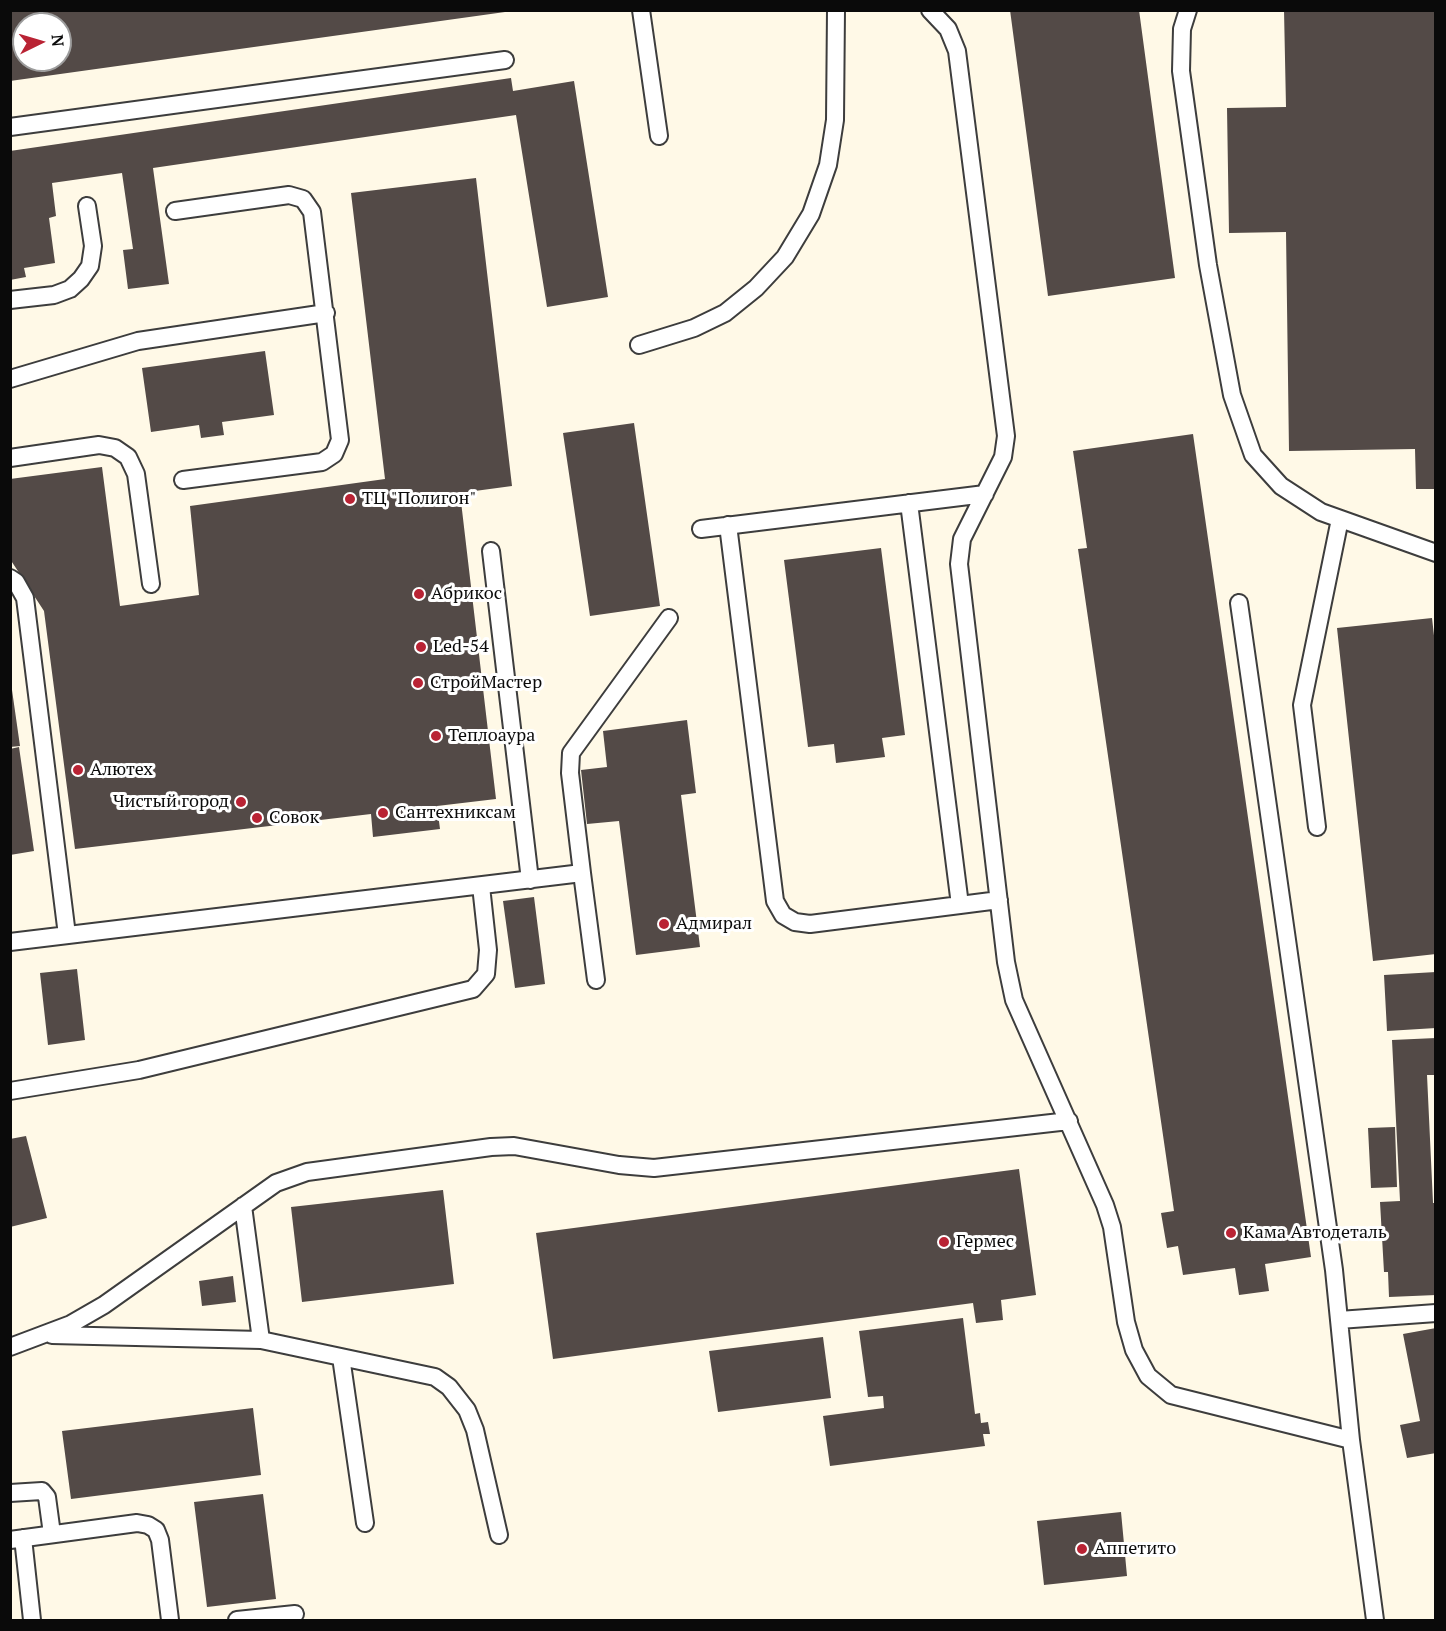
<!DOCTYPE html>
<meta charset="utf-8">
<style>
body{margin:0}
#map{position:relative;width:1446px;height:1631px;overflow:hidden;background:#fff9e7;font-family:"PT Serif",serif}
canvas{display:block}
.frame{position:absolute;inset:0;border:12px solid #0a0a0a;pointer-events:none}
.north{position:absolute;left:12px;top:12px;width:60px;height:60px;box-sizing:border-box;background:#fff;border:2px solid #9d9d9d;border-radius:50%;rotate:85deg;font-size:16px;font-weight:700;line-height:24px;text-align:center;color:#0a0a0a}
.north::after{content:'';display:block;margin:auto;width:21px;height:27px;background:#b92334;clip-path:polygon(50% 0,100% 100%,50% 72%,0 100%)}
</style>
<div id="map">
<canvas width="1446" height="1631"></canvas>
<div class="frame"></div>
<div class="north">N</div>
</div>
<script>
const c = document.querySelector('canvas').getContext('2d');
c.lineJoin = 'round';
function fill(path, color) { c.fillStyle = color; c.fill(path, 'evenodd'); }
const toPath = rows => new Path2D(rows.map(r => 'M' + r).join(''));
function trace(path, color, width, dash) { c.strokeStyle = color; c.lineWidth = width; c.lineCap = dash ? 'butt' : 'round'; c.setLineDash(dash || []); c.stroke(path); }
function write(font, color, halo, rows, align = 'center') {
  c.font = font + ' "PT Serif",serif'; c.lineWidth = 6; c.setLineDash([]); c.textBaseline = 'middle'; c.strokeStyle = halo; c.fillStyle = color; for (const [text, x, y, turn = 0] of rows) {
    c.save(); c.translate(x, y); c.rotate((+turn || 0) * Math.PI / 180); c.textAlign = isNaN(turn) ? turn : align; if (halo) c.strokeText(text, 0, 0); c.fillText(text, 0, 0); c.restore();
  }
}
const building = toPath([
 [10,10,505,10,505,12,10,81],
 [24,24,60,24,60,60,24,60],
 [1010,10,1139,10,1175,278,1048,296],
 [1284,10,1436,10,1436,489,1416,489,1415,449,1289,451,1286,232,1229,233,1227,108,1286,107],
 [511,78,513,91,574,81,608,297,547,307,516,115,153,168,169,284,128,289,123,250,133,249,122,173,52,183,56,216,49,218,55,263,24,268,26,277,10,280,10,151],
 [476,178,512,486,460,493,496,799,437,806,440,829,373,837,371,814,75,849,44,611,10,559,10,479,102,467,120,606,199,595,190,506,385,479,351,193],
 [265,351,274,415,222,422,224,435,201,438,199,425,151,432,142,368],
 [634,423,660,606,590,616,563,433],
 [1193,434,1311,1257,1265,1264,1269,1291,1239,1295,1235,1268,1183,1275,1178,1246,1167,1248,1161,1213,1174,1211,1078,549,1087,548,1073,451],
 [881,548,905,735,882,738,885,757,836,763,834,744,808,747,784,560],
 [1432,618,1436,653,1436,954,1373,961,1337,628],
 [12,690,20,746,10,747,10,691],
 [687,720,696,793,681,795,700,947,636,955,619,821,587,824,581,770,607,767,603,731],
 [19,747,34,851,10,855,10,749],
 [534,897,545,984,515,988,503,901],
 [77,969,85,1040,48,1045,40,973],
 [1436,972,1436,1028,1387,1031,1384,975],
 [1436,1038,1436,1075,1427,1075,1433,1203,1436,1203,1436,1295,1389,1297,1388,1272,1384,1272,1380,1202,1400,1201,1392,1040],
 [1395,1127,1397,1187,1371,1188,1368,1128],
 [26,1136,47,1218,10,1227,10,1139],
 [1019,1169,1036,1295,1001,1300,1003,1320,976,1323,973,1303,553,1359,536,1233],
 [443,1190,454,1284,302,1302,291,1207],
 [233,1276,236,1302,202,1306,199,1281],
 [963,1318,975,1414,980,1413,981,1423,988,1422,990,1434,983,1434,985,1446,830,1466,823,1416,884,1408,883,1396,868,1397,859,1331],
 [1436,1328,1436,1453,1407,1458,1400,1425,1420,1421,1403,1334],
 [823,1337,831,1398,718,1412,709,1351],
 [253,1408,261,1475,71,1499,62,1431],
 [263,1494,276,1599,207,1607,194,1502],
 [1121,1512,1127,1576,1044,1585,1037,1521]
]);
const service = toPath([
 [641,10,659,136],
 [930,10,948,29,957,51,1006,436,1003,457,962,539,959,564,1006,962,1014,1000,1105,1205,1112,1227,1126,1322,1134,1350,1148,1376,1171,1395,1351,1440,1375,1620],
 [1188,10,1182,29,1181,71,1208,265,1232,395,1253,455,1281,486,1321,512,1436,553],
 [10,127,505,60],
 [175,211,289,195,303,199,312,212,340,440,334,454,322,462,183,480],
 [10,300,54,295,70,289,81,279,90,266,93,246,87,206],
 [639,345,694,328,725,313,756,288,785,257,811,214,828,165,835,120,836,10],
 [10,379,138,341,326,313],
 [10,458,99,445,115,448,128,457,136,474,151,584],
 [909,503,960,905,999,900],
 [728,525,775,901,783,915,795,922,810,924,960,905],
 [701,529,985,494],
 [491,551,530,880],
 [10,578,16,582,25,598,67,935],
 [1239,603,1334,1270,1351,1440],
 [1317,827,1302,705,1340,519],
 [582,873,596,980],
 [10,942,582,873,570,773,571,753,669,618],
 [10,1091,139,1070,473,989,486,974,488,950,481,886],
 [243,1206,261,1340,435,1377,449,1387,467,1410,475,1430,499,1535],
 [1339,1320,1436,1313],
 [52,1335,261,1340],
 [10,1347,71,1324,104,1305,276,1183,307,1172,491,1147,514,1146,619,1165,654,1168,1069,1121],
 [341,1357,365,1523],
 [10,1493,42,1491,47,1497,52,1534],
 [23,1538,32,1620],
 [10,1540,137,1523,148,1525,156,1530,160,1540,170,1620],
 [237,1620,295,1614]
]);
const markers = [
 [350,499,6,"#b92334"],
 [419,594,6,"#b92334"],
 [421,647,6,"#b92334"],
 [418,683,6,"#b92334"],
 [436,736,6,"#b92334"],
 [78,770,6,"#b92334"],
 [241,802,6,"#b92334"],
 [383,813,6,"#b92334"],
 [257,818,6,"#b92334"],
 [664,924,6,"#b92334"],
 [1231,1233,6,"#b92334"],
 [944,1242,6,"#b92334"],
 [1082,1549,6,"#b92334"]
];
const poiNames = [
 ["ТЦ \"Полигон\"",362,499],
 ["Абрикос",431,594],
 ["Led-54",433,647],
 ["СтройМастер",430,683],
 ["Теплоаура",448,736],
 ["Алютех",90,770],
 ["Чистый город",229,802,"right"],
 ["Сантехниксам",395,813],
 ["Совок",269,818],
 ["Адмирал",676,924],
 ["Кама Автодеталь",1243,1233],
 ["Гермес",956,1242],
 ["Аппетито",1094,1549]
];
fill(building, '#534a47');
trace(service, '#3d3d3d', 20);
trace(service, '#fff', 16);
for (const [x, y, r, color] of markers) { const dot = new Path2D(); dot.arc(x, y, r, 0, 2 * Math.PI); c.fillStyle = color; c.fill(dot); trace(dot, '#fff', 2); }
write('18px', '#0a0a0a', '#fff', poiNames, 'left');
</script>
